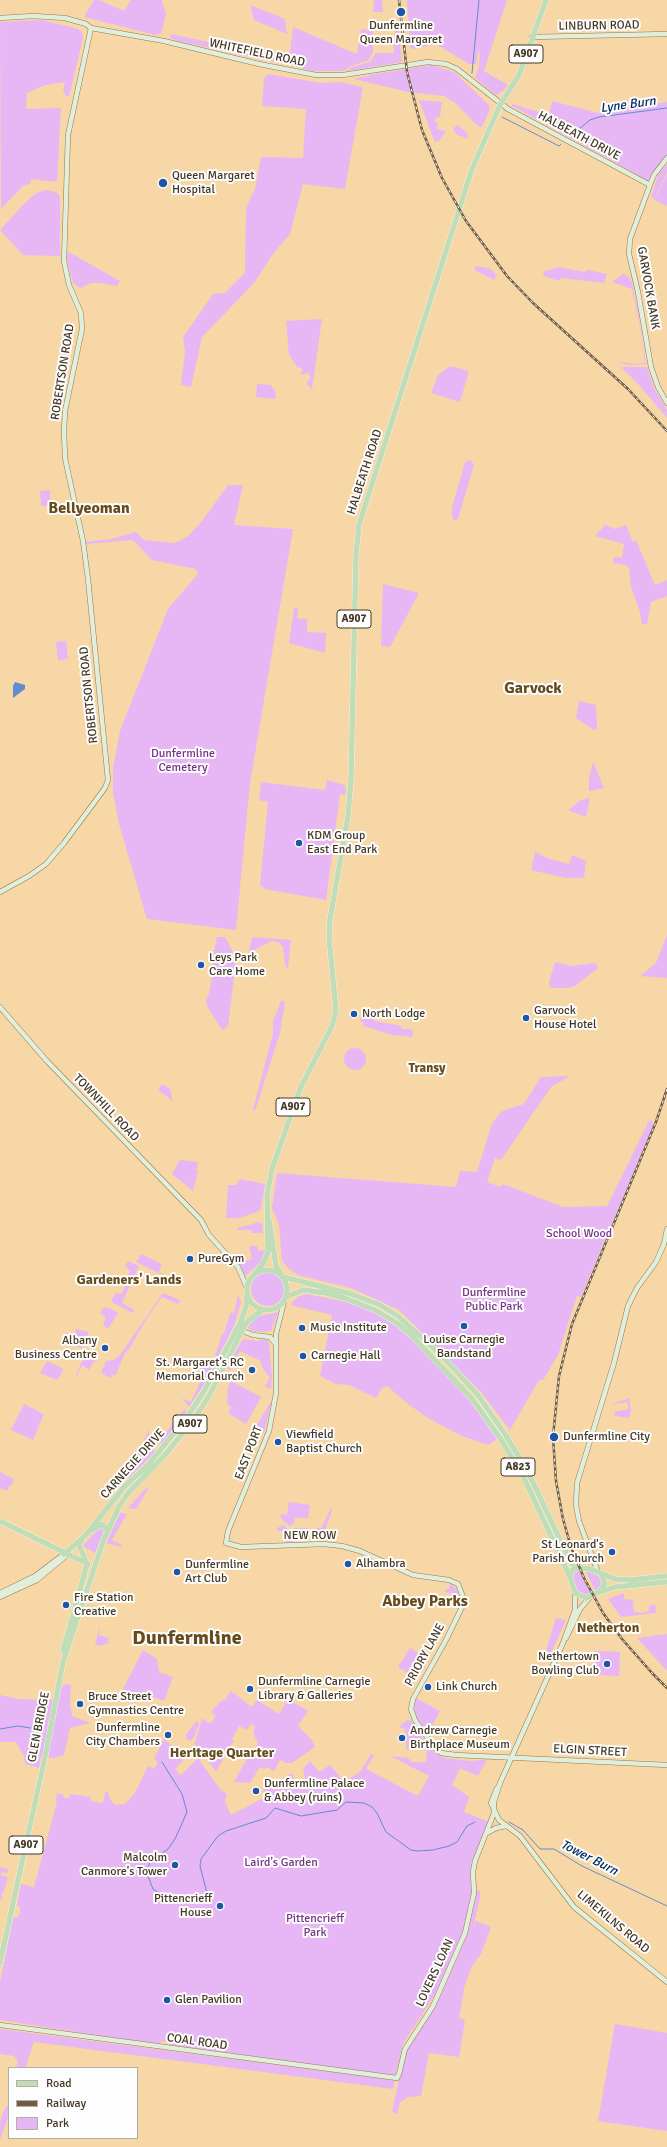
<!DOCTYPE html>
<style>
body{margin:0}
#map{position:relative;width:667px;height:2147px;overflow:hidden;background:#f7d7a6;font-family:Signika,sans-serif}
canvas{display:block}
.legend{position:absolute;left:8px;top:2067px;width:130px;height:72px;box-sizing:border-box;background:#fdfdfd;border:1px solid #b3aea6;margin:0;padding:5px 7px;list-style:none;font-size:12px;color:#443824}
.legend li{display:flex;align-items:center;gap:8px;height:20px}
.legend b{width:20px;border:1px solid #b3aea6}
</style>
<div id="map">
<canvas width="667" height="2147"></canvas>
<ul class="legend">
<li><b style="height:5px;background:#c0ddb7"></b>Road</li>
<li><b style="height:5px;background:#6f5e43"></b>Railway</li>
<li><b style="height:11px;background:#e7b6f5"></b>Park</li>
</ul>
</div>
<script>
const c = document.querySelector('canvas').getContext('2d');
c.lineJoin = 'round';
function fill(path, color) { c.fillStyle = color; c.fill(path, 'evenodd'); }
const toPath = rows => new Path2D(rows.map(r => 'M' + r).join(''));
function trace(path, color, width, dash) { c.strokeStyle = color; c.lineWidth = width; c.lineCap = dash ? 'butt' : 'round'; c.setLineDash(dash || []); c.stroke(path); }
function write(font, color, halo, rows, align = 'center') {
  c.font = font + ' Signika,sans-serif'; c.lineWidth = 4; c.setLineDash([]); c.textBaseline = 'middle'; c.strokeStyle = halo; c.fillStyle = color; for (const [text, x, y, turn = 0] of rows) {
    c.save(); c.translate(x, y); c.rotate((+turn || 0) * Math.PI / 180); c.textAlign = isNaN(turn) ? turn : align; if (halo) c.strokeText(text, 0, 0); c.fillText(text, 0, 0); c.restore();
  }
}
const green = toPath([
 [94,0,99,0,124,11,131,0,162,0,166,14,162,31,160,34,155,35,84,17],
 [374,0,382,0,383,12,373,12],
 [407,0,507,0,484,71,508,85,504,90,496,95,475,78,479,66,480,53,478,52,476,64,469,64,436,44,413,49,410,47],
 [250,5,285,19,287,34,254,20],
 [397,19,402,62,347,71,352,67,370,62,376,53,394,53,394,37],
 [41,20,76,28,82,32,83,38,69,97,66,96,63,91,65,82,46,85,27,93,26,109,61,108,57,182,31,179,31,183,23,186,1,209,0,22],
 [293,27,357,54,361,29,373,31,373,52,369,60,351,66,344,71,313,71,296,67,291,64,289,59],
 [171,34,264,54,282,59,273,62,174,40,170,37],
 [431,65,454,72,489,105,490,109,482,127,478,126,455,103,444,96,408,92,354,79,375,74],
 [268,74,321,83,340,82,363,87,345,189,303,184,290,234,273,254,254,283,202,337,191,387,181,385,185,351,183,337,213,294,225,293,245,273,246,208,255,189,261,157,303,158,306,109,262,106,264,78],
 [419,100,442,102,440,117,436,117,435,122,438,123,437,129,446,131,440,140,435,142],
 [552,101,598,113,667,102,667,158,650,185,638,175,512,106,512,104,549,115],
 [458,125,467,133,468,139,456,134,453,128],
 [667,164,667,173,654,199,651,197,658,175],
 [667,175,667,206,654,200],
 [45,190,56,192,60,197,60,256,23,255,0,230,25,203,35,194],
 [67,251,120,281,117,286,101,283,91,283,80,288,73,283,68,265],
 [475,266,489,268,497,275,494,280,475,270],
 [558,267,584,272,588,270,607,274,604,283,561,278,559,281,544,276,543,272],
 [623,274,629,277,632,283,638,311,646,364,630,365,626,364,618,361,633,364,645,363,640,327,632,289,612,282],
 [322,319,312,389,306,383,311,378,308,373,302,375,300,373,303,371,300,367,298,368,289,355,286,321],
 [450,366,469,371,460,402,431,393,438,375],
 [621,367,647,367,654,388,667,410,667,418,639,385],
 [257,384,271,385,276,393,275,399,256,397],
 [471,460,474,465,458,519,454,520,452,517,452,507,465,462],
 [228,485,243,485,234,525,293,529,250,783,236,930,147,919,119,824,113,793,113,768,120,731,168,609,198,574,196,569,152,560,133,540,86,544,85,542,111,539,136,532,144,540,175,543,187,537,202,521],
 [50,490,50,505,41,506,40,491],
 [605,525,615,529,626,525,633,542,636,540,655,585,667,580,667,596,651,602,647,624,642,624,640,612,631,587,629,568,625,565,613,563,614,557,622,558,624,544,595,536],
 [383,584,419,593,390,647,381,646],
 [294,608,298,608,297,618,307,619,307,632,326,633,325,653,289,643],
 [66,641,68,659,58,660,56,642],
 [579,701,596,705,597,729,594,730,576,718],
 [593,762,604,788,589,791,589,778],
 [327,780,344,785,346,790,345,795,340,794,326,900,265,889,260,885,268,802,259,800,261,782,325,790],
 [590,798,586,817,568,810,581,800],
 [535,852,550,859,569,864,572,855,586,861,584,878,566,878,531,870],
 [667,935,667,978,640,976,656,963],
 [217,937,225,937,232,950,236,961,228,1026,222,1030,207,1006,206,999,209,994,212,975,215,970,212,960],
 [252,937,291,940,288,969,285,965,283,947,278,942,271,941,251,952,249,951],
 [555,962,571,966,595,963,598,968,575,986,567,988,553,988,550,987,549,982],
 [281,1001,285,1002,280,1033,255,1111,253,1110,273,1033,273,1021],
 [362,1010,367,1010,367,1014,374,1016,374,1021,402,1026,401,1029,411,1029,413,1032,412,1037,392,1035,363,1026,364,1023,360,1021],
 '344 1059a11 11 0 1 1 22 0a11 11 0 1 1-22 0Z',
 [570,1076,551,1087,501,1160,495,1158,487,1182,501,1187,503,1184,563,1207,607,1206,650,1119,654,1124,581,1297,577,1296,558,1355,543,1380,539,1380,510,1430,481,1392,399,1310,351,1288,298,1275,288,1268,282,1261,279,1224,272,1208,277,1173,456,1187,460,1171,477,1172,492,1123,502,1111,524,1104,541,1077],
 [162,1084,170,1089,173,1101,158,1090],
 [180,1160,198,1162,197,1167,198,1168,195,1169,198,1171,193,1191,172,1174],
 [240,1179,265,1184,261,1208,259,1211,240,1218,226,1218,228,1185,236,1185],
 [259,1222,262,1224,263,1233,252,1233,252,1230,238,1230,237,1228],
 [249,1246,257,1246,259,1251,265,1250,261,1262,245,1276,238,1263,252,1259],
 [141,1254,162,1264,159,1271,163,1275,136,1262],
 [128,1261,139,1266,131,1282,126,1280,130,1271,125,1266],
 '251 1289a17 17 0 1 1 34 0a17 17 0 1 1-34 0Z',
 [127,1282,131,1284,122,1303,134,1310,133,1313,111,1302,115,1294,122,1293],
 [163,1293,180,1300,178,1304,162,1297,147,1318,128,1351,126,1351,115,1376,112,1374,111,1378,101,1373,106,1361,114,1360,120,1355],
 [306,1294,352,1303,376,1313,397,1327,415,1342,465,1394,490,1427,497,1439,488,1445,462,1436,428,1418,408,1404,387,1386,381,1389,376,1398,349,1385,336,1384,320,1376,332,1315,290,1305,298,1297],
 [238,1295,241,1302,234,1326,204,1385,189,1407,182,1398,191,1402,202,1378,197,1376,206,1360,213,1362,222,1334,224,1334,230,1313,234,1313],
 [103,1308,109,1308,118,1313,108,1329,103,1325,106,1317,100,1314],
 [278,1312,271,1331,264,1332,252,1331,248,1328,255,1317],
 [76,1329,89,1332,82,1348,72,1345],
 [244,1339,257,1341,265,1339,269,1342,272,1376,271,1389,265,1386,270,1378,262,1367,261,1361,240,1351,230,1370,227,1368,240,1343],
 [90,1358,99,1360,94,1361,89,1370,82,1365,77,1376,76,1375,82,1361],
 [47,1361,64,1369,62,1370,62,1373,57,1380,40,1373],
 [231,1381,261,1397,246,1424,228,1413,231,1407,227,1404,228,1387],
 [629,1398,631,1410,629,1418,615,1416,614,1412,629,1409,627,1402,610,1405],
 [272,1400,267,1421,264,1433,255,1428],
 [24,1404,44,1414,33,1440,11,1430],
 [185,1409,187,1412,163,1443,155,1443,153,1438,156,1433,167,1432,176,1418],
 [149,1429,149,1440,155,1452,127,1480],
 [0,1472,14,1479,12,1485,9,1486,8,1491,0,1488],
 [147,1487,148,1489,136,1509,128,1508],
 [289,1502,310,1505,308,1518,295,1518,294,1523,290,1526,282,1520,280,1514,287,1515],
 [331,1508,332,1510,322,1539,317,1540,317,1528,321,1528],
 [120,1513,127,1514,112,1540,123,1546,122,1547,106,1543],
 [283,1525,287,1528,293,1542,286,1543,284,1531,277,1531,277,1528],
 [99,1528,103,1528,103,1534,95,1553,83,1546],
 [295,1528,307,1528,308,1541,298,1540,293,1533],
 [580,1570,592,1594,587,1596,577,1592,573,1576,575,1571],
 [585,1570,600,1577,601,1585,596,1592],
 [450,1583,457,1590,459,1601,450,1598,451,1593,445,1592,446,1589,449,1589],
 [624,1593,624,1599,633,1600,634,1612,642,1613,649,1611,649,1606,655,1604,656,1613,621,1617,608,1599],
 [556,1618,566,1620,548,1660,539,1660,537,1658,543,1660],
 [100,1625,99,1635,109,1638,108,1643,99,1646,95,1644],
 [667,1634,667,1671,637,1638],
 [410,1648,429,1660,417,1679,398,1667],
 [143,1650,157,1659,159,1672,173,1677,164,1701,150,1696,147,1700,123,1689],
 [596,1651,620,1652,619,1676,595,1675],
 [65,1684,71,1685,70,1703,72,1716,90,1723,70,1728,64,1755,55,1758,41,1757,39,1768,25,1764,24,1756,16,1742,0,1742,0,1695,18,1699,59,1700,61,1688],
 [231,1691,252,1707,257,1700,279,1714,288,1699,308,1711,298,1726,311,1739,315,1747,292,1763,286,1763,280,1760,274,1771,267,1767,264,1769,260,1767,250,1783,234,1782,252,1749,254,1750,258,1743,253,1733,255,1727,251,1724,247,1730,239,1726,232,1739,234,1740,216,1772,194,1743,196,1740,202,1718,210,1724,216,1716,211,1712,221,1701,225,1700],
 [416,1698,440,1711,432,1726,427,1725,423,1727,417,1720,414,1706],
 [407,1720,412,1721,416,1730,435,1753,445,1758,471,1761,487,1759,478,1776,460,1768,452,1785,469,1797,464,1812,489,1822,472,1860,470,1876,472,1891,463,1932,436,1993,403,2044,395,2076,169,2045,169,2043,162,2041,158,2045,0,2020,0,1982,13,1918,18,1917,20,1912,20,1907,17,1905,21,1884,34,1887,57,1802,56,1801,57,1793,63,1795,64,1798,69,1798,70,1794,91,1797,90,1801,103,1803,105,1792,108,1792,110,1799,115,1805,125,1804,135,1793,148,1766,154,1769,158,1762,154,1759,164,1739,177,1750,175,1754,183,1761,175,1769,181,1775,198,1758,219,1788,227,1794,225,1802,231,1815,265,1797,263,1790,292,1773,295,1782,305,1778,303,1769,310,1761,319,1772,330,1765,344,1782,360,1772,371,1754,374,1755,366,1769,418,1796,429,1776,390,1756,408,1758,412,1762,426,1762,427,1750,421,1750,421,1740,418,1740,418,1738,410,1739,410,1749,406,1749,407,1734,405,1733,405,1729,399,1727],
 [197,1721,199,1724,194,1737,190,1741,186,1738,186,1734],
 [0,1867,8,1869,7,1873,2,1872,1,1875,8,1877,5,1888,3,1887,5,1889,4,1892,2,1892,2,1900,0,1899],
 [480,1890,480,1898,473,1928,476,1921,491,1927,481,1954,472,1966,465,1984,459,2018,465,2020,459,2057,429,2053,421,2096,408,2097,400,2102,397,2114,392,2112,405,2049,431,2014,441,1995,468,1933,477,1891],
 [615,2024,667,2033,667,2131,598,2121],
 [0,2029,393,2080,395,2081,393,2089,34,2042,25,2068,16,2068,18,2061,14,2056,0,2054],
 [9,2103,9,2114,0,2140,0,2123,3,2112]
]);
const water = toPath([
 [15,682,25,685,25,689,13,698,13,686]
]);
const stream = toPath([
 [472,73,479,0],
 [502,117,559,146,561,144],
 [573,134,590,120,599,117,667,108],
 [0,1729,18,1726,43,1730],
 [162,1762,182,1794,187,1812,175,1839,168,1849,151,1861,146,1871,153,1889,171,1901,183,1903,193,1902,205,1897,207,1893,200,1866,201,1859,218,1836,226,1831,266,1818,275,1808,301,1816,337,1810,346,1802,364,1803,372,1807,377,1813,386,1832,411,1850,417,1851,433,1850,449,1846,457,1842,467,1826,475,1822],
 [509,1822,523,1830,540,1849,554,1849,582,1866,667,1906]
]);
const secondary = toPath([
 [0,18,33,16,65,18,86,24,91,28,164,41,259,64,316,75,343,75,428,62,446,64,457,69,508,109,650,185],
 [532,37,667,34],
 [667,158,654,175,650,185,630,239,629,254,638,292,651,367,658,387,667,403],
 [0,892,29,876,46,864,64,843,105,788,108,780,88,579,83,541,65,458,64,431,65,411,82,329,81,313,69,285,64,261,68,135,91,28],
 [0,1007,46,1060,201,1220,209,1235,238,1267,247,1288],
 [284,1302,276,1334,276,1393,269,1431,228,1531,226,1543,241,1547,324,1544,342,1546,360,1551,413,1575,449,1580,458,1584,463,1597,462,1607,446,1640,413,1699,411,1709,415,1720,435,1748,441,1753,456,1755,667,1765],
 [240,1330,253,1335,270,1337,275,1343],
 [598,1572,579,1521,576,1505,577,1483,614,1363,628,1306,637,1288,656,1262,664,1244,667,1229],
 [0,1593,35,1576,64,1554],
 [0,1597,37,1580,67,1555],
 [566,1638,580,1609,590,1597],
 [497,1788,491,1803,499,1820,520,1836,574,1907,667,1982],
 [487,1833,496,1828,506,1826],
 [0,2025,397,2078,399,2074,405,2049,433,2006,465,1933,474,1893,473,1872,475,1861,494,1813,494,1802,500,1783,563,1643,575,1610,575,1593]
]);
const primary = toPath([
 [269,1220,276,1266,281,1274],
 '247 1290a20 20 0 1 1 40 0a20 20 0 1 1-40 0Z',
 [254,1275,264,1262,268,1252,267,1195,272,1169,300,1089,332,1026,336,1011,329,937,330,919,348,816,351,780,356,554,359,525,472,169,500,105,519,75,546,0],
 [283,1277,348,1293,378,1304,398,1316,441,1355,478,1395,505,1434,528,1472,571,1563,577,1568],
 [286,1297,303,1290,326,1293,347,1299,375,1310,397,1323,411,1335,473,1400,500,1438,523,1476,570,1577,575,1593,586,1598,599,1592,605,1584,601,1573],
 [0,1521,88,1564],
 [93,1530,102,1524,107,1529,107,1533],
 [64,1554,86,1535,123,1488,148,1465,187,1417,203,1393,241,1321,246,1307,247,1294],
 [570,1577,572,1570,578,1568,590,1569,615,1579,630,1580,667,1576],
 [600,1592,615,1587,667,1582],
 [63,1651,87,1564,79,1545,82,1539],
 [0,1963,45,1757,63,1662,104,1539,120,1505,129,1492,165,1455,193,1421,209,1396,246,1323,262,1310]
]);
const rail = toPath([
 [399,0,407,72,422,130,442,178,466,221,507,276,533,303,628,389,667,431],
 [667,1089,656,1122,572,1324,559,1376,553,1437,556,1481,563,1519,571,1547,584,1578,603,1613,622,1639,652,1673,667,1688]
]);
const markers = [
 [401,12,5,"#1e55a7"],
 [163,183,5,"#1e55a7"],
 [299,843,4,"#1e55a7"],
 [201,965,4,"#1e55a7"],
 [354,1014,4,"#1e55a7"],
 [526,1018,4,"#1e55a7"],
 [190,1259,4,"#1e55a7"],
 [464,1326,4,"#1e55a7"],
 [302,1328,4,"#1e55a7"],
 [105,1348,4,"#1e55a7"],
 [303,1356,4,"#1e55a7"],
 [252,1370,4,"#1e55a7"],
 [554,1437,5,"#1e55a7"],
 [278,1442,4,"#1e55a7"],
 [612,1552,4,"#1e55a7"],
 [348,1564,4,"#1e55a7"],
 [177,1572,4,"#1e55a7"],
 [66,1605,4,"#1e55a7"],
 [607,1664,4,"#1e55a7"],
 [428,1687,4,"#1e55a7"],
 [250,1689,4,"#1e55a7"],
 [80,1704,4,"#1e55a7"],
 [168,1735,4,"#1e55a7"],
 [402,1738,4,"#1e55a7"],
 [256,1791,4,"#1e55a7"],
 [175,1865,4,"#1e55a7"],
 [220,1906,4,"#1e55a7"],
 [167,2000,4,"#1e55a7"]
];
const shields = [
 [526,54,34],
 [354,619,34],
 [293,1107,34],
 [190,1424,34],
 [518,1467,34],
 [26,1845,34]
];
const shieldNames = [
 ["A907",526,54],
 ["A907",354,619],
 ["A907",293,1107],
 ["A907",190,1424],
 ["A823",518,1467],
 ["A907",26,1845]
];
const poiNames = [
 ["Dunfermline",401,26,"center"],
 ["Queen Margaret",401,40,"center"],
 ["Queen Margaret",172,176],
 ["Hospital",172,190],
 ["KDM Group",307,836],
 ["East End Park",307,850],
 ["Leys Park",209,958],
 ["Care Home",209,972],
 ["Garvock",534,1011],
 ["House Hotel",534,1025],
 ["North Lodge",362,1014],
 ["PureGym",198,1259],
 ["Music Institute",310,1328],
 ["Louise Carnegie",464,1340,"center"],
 ["Bandstand",464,1354,"center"],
 ["Albany",97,1341,"right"],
 ["Business Centre",97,1355,"right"],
 ["Carnegie Hall",311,1356],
 ["St. Margaret's RC",244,1363,"right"],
 ["Memorial Church",244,1377,"right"],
 ["Viewfield",286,1435],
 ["Baptist Church",286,1449],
 ["Dunfermline City",563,1437],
 ["St Leonard's",604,1545,"right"],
 ["Parish Church",604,1559,"right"],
 ["Alhambra",356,1564],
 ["Dunfermline",185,1565],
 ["Art Club",185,1579],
 ["Fire Station",74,1598],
 ["Creative",74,1612],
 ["Nethertown",599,1657,"right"],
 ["Bowling Club",599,1671,"right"],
 ["Dunfermline Carnegie",258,1682],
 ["Library & Galleries",258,1696],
 ["Link Church",436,1687],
 ["Bruce Street",88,1697],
 ["Gymnastics Centre",88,1711],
 ["Dunfermline",160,1728,"right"],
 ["City Chambers",160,1742,"right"],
 ["Andrew Carnegie",410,1731],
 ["Birthplace Museum",410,1745],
 ["Dunfermline Palace",264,1784],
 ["& Abbey (ruins)",264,1798],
 ["Malcolm",167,1858,"right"],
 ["Canmore's Tower",167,1872,"right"],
 ["Pittencrieff",212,1899,"right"],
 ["House",212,1913,"right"],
 ["Glen Pavilion",175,2000]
];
const streetNames = [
 ["LINBURN ROAD",599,26,-1],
 ["WHITEFIELD ROAD",257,53,12],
 ["HALBEATH DRIVE",579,136,28],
 ["GARVOCK BANK",648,288,80],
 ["ROBERTSON ROAD",63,372,-81],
 ["HALBEATH ROAD",365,472,-72],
 ["ROBERTSON ROAD",89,695,-96],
 ["TOWNHILL ROAD",106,1108,46],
 ["EAST PORT",249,1453,-69],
 ["CARNEGIE DRIVE",133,1464,-48],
 ["NEW ROW",310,1536],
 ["PRIORY LANE",425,1655,-61],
 ["GLEN BRIDGE",39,1727,-79],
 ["ELGIN STREET",590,1751,3],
 ["LIMEKILNS ROAD",613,1922,40],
 ["LOVERS LOAN",435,1973,-65],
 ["COAL ROAD",197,2042,8]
];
const parkNames = [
 ["Dunfermline",183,754],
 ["Cemetery",183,768],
 ["School Wood",579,1234],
 ["Dunfermline",494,1293],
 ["Public Park",494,1307],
 ["Laird's Garden",281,1863],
 ["Pittencrieff",315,1919],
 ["Park",315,1933]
];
const waterNames = [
 ["Lyne Burn",628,105,-8],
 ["Tower Burn",589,1858,27]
];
const neighbourhoodNames = [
 ["Transy",427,1069]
];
const quarterNames = [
 ["Gardeners' Lands",129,1280],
 ["Netherton",608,1628],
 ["Heritage Quarter",222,1753]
];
const districtNames = [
 ["Bellyeoman",89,509],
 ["Garvock",533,689],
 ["Abbey Parks",425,1602]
];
const townNames = [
 ["Dunfermline",187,1639]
];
fill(green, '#e7b6f5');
fill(water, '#618dce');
trace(stream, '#618dce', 1);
trace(secondary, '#95784a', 5.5);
trace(primary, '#fff', 6);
trace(secondary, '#e0eedb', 4.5);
trace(primary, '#c0ddb7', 5.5);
trace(rail, '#6f5e43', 2.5);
trace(rail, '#fdfdfd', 1, [3]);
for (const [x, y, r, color] of markers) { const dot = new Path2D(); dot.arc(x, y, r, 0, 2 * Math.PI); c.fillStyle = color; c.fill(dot); trace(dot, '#fdfdfd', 1.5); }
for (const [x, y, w] of shields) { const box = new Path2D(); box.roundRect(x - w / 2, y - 9, w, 18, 3); c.fillStyle = '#fdfdfd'; c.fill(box); trace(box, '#443824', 1); }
write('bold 11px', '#443824', null, shieldNames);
write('12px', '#443824', '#fdfdfd', poiNames, 'left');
write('12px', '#443824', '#fdfdfd', streetNames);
write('12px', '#743586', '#fdfdfd', parkNames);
write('italic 13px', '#012b65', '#fdfdfd', waterNames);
write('bold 13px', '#664b1c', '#fdfdfd', neighbourhoodNames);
write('bold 14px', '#664b1c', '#fdfdfd', quarterNames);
write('bold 16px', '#664b1c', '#fdfdfd', districtNames);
write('bold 20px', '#664b1c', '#fdfdfd', townNames);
</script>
